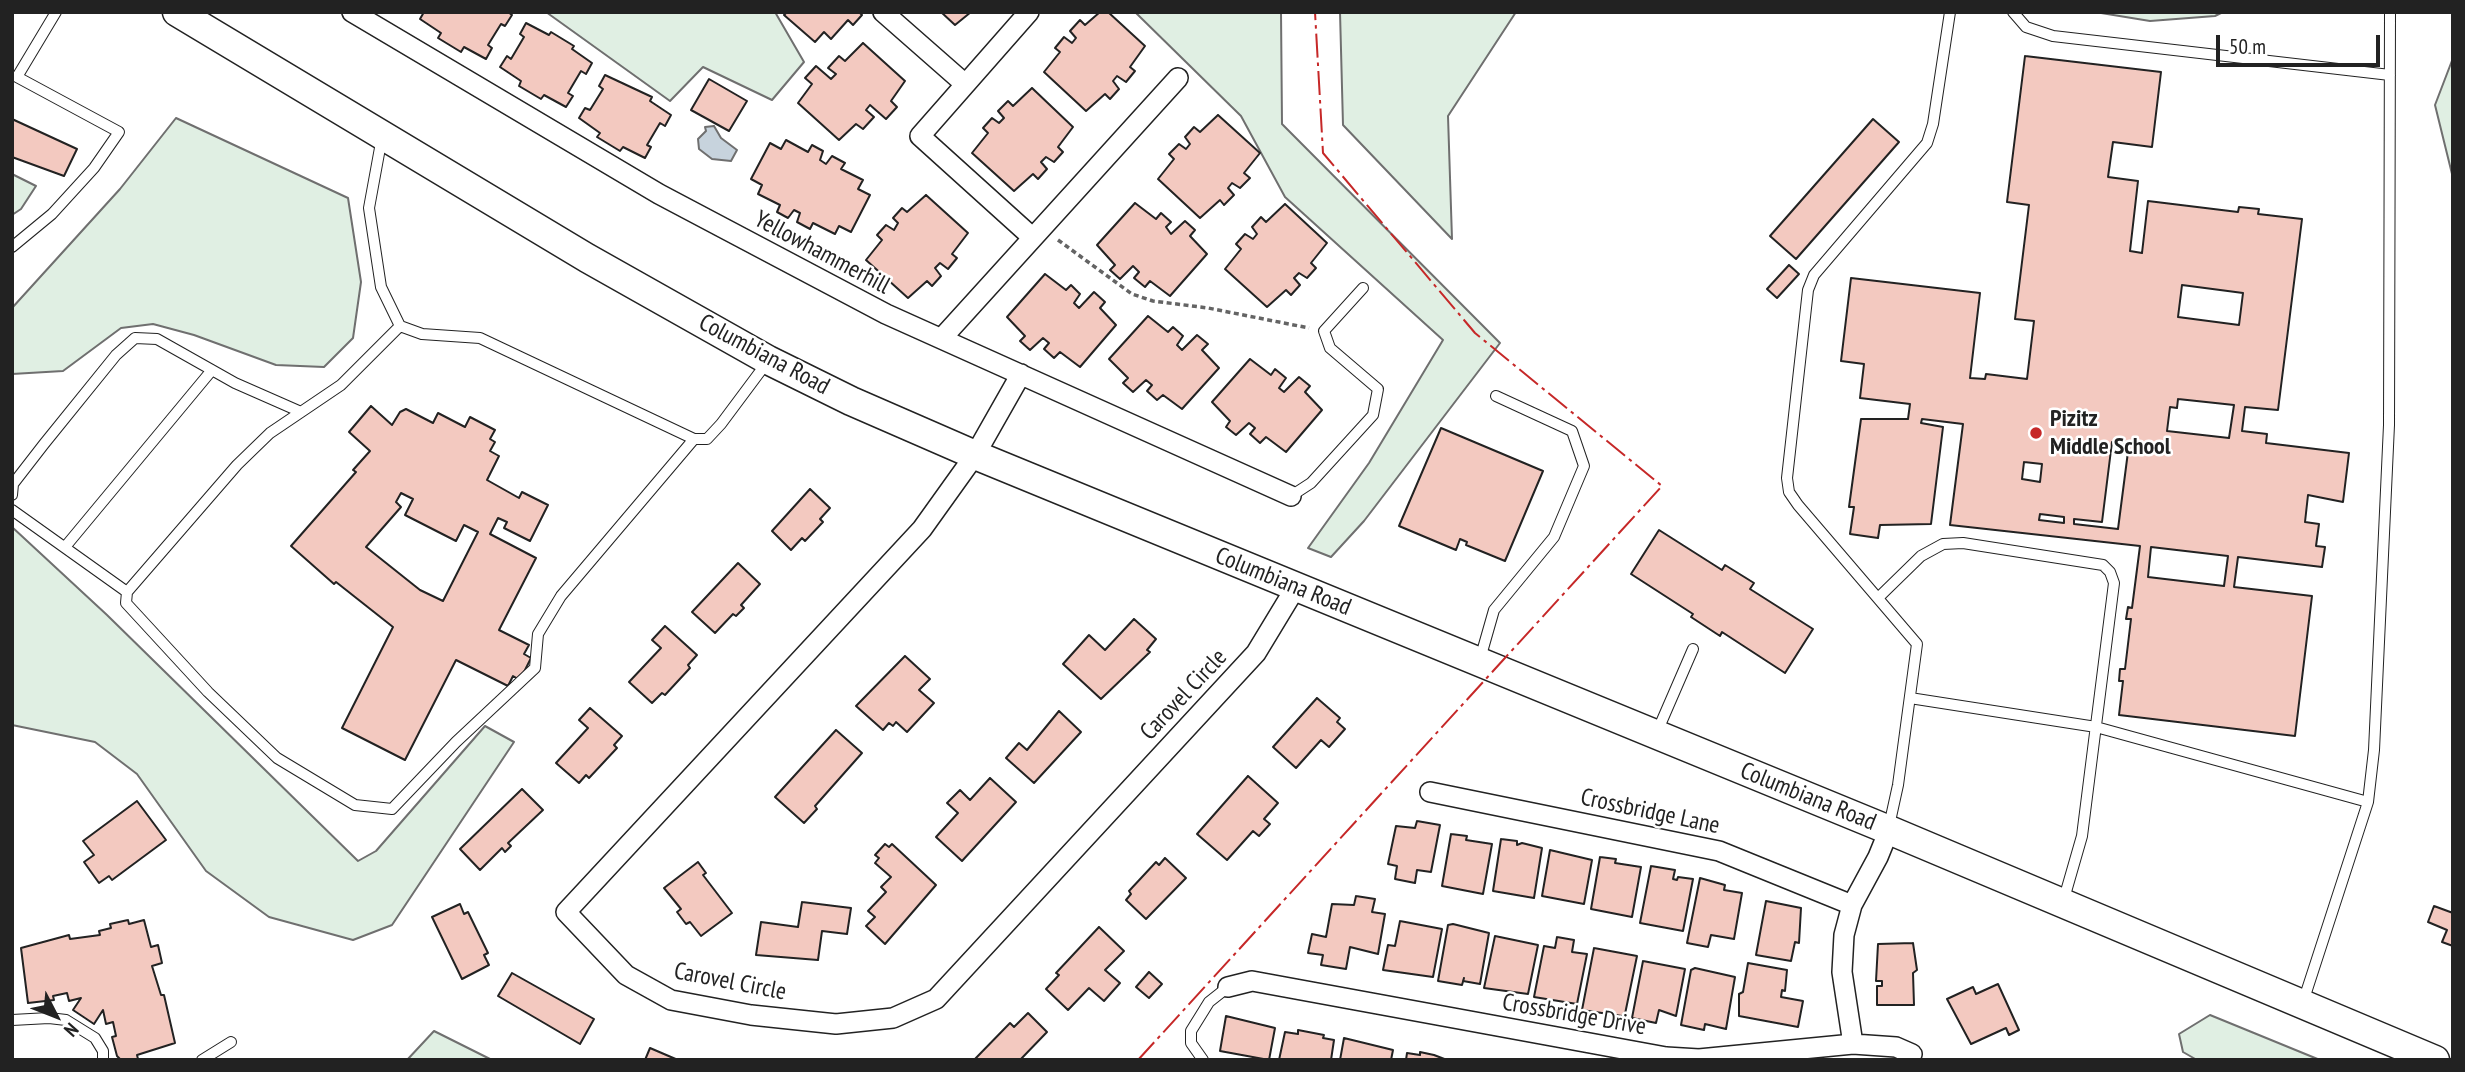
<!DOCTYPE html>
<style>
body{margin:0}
#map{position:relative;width:2465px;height:1072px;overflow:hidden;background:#fff;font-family:"PT Sans Narrow",sans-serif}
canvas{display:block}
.frame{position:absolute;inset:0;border:14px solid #222;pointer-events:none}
.north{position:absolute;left:21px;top:981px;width:70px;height:70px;-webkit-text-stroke:5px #fff;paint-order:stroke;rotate:132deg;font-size:19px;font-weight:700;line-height:28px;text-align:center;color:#222}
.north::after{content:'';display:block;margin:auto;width:24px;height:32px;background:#222;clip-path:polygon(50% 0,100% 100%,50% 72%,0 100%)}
.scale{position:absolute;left:2216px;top:35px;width:164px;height:32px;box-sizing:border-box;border:4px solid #222;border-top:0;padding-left:9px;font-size:21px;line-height:24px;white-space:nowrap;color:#222;-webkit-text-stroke:5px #fff;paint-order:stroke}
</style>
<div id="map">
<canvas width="2465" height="1072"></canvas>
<div class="frame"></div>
<div class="north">N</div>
<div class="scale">50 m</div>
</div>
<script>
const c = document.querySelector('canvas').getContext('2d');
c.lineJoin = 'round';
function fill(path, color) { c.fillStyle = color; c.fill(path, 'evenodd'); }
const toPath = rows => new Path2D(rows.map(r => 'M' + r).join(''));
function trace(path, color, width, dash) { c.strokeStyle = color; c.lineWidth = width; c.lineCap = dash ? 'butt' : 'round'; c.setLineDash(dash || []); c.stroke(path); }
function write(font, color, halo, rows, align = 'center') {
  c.font = font + ' "PT Sans Narrow",sans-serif'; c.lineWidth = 5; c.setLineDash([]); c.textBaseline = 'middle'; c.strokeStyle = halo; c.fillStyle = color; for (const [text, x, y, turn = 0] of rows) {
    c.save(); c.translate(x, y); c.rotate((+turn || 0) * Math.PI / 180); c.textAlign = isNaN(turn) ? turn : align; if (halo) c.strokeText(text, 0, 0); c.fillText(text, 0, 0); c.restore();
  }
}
const green = toPath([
 [546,12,775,12,804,62,772,100,703,67,670,101,546,12],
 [1135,12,1281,12,1282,124,1500,343,1364,521,1331,557,1308,548,1369,463,1443,340,1285,197,1241,116,1135,12],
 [1340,12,1516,12,1448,116,1452,239,1343,125,1340,12],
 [2095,12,2223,12,2215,16,2150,21,2095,12],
 [2453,58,2453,178,2435,105,2453,58],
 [176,118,348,198,361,282,353,338,324,367,276,365,194,335,153,324,121,328,63,371,12,374,12,308,120,189,176,118],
 [12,174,36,186,21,209,12,215,12,174],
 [12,527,107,615,358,861,376,851,485,726,514,742,392,925,353,940,269,917,206,871,137,774,95,742,12,725,12,527],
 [2210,1015,2320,1060,2197,1060,2183,1052,2179,1034,2210,1015],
 [434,1031,492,1060,407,1060,434,1031]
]);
const water = toPath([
 [714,126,721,138,737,150,731,161,712,159,699,149,698,139,706,131,705,127,714,126]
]);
const building = toPath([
 [424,12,508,12,512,15,505,26,501,24,488,45,492,48,486,59,464,47,461,52,438,38,441,33,420,19,424,12],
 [787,12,859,12,862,15,853,25,848,20,831,39,824,32,815,42,784,15,787,12],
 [941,12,971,12,955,25,941,12],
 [1100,12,1108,12,1145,46,1130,67,1135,71,1126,82,1117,76,1113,81,1119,89,1110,99,1105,94,1086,111,1044,72,1060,52,1055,48,1064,37,1072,43,1076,38,1070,31,1080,20,1085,25,1100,12],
 [526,23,549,35,551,32,574,46,572,49,592,63,586,74,581,71,568,93,573,96,566,107,544,95,541,99,519,86,521,81,500,67,507,56,511,59,524,37,520,34,526,23],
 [863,43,905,81,891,101,897,107,886,119,870,105,866,110,874,117,863,129,856,124,839,140,798,103,812,84,805,78,816,66,831,79,836,74,828,68,839,56,845,61,863,43],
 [2025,56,2161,72,2152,147,2113,142,2108,177,2138,181,2130,251,2142,253,2148,201,2238,212,2239,207,2259,209,2258,214,2302,219,2278,410,2245,407,2242,431,2267,434,2266,443,2349,453,2343,502,2308,495,2305,522,2319,524,2316,546,2325,547,2322,567,2238,557,2234,587,2312,596,2295,736,2119,715,2123,681,2119,681,2120,669,2125,669,2131,619,2126,619,2128,607,2132,608,2140,546,1950,525,1963,424,1922,419,1921,423,1943,427,1931,524,1880,525,1878,538,1850,534,1854,507,1849,507,1861,419,1908,419,1910,404,1860,398,1864,364,1841,361,1851,278,1980,293,1970,378,1985,379,1986,374,2027,379,2034,321,2015,319,2029,205,2007,202,2025,56],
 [2182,285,2243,293,2239,325,2178,317,2182,285],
 [2178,399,2234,405,2229,438,2167,431,2170,407,2177,408,2178,399],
 [2112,442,2129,444,2118,529,2074,524,2074,519,2102,522,2112,442],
 [2024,462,2042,464,2040,482,2022,479,2024,462],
 [2040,514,2064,517,2064,523,2039,520,2040,514],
 [2151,547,2228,556,2224,586,2148,577,2151,547],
 [605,75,652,97,650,101,671,115,665,126,660,123,647,145,651,147,645,158,623,147,620,151,597,137,600,133,579,118,585,108,590,110,603,89,599,86,605,75],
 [709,79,747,101,729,131,691,110,709,79],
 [1032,88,1073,127,1058,147,1063,152,1054,162,1046,157,1041,162,1047,169,1038,179,1033,174,1014,191,972,153,988,133,983,128,992,118,999,123,1004,118,998,111,1008,101,1013,106,1032,88],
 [1218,115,1260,153,1244,173,1250,178,1240,188,1232,183,1228,188,1234,195,1224,205,1220,200,1200,218,1158,179,1174,159,1169,154,1179,144,1186,149,1190,144,1185,137,1194,127,1200,132,1218,115],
 [12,119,77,149,64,176,12,157,12,119],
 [1873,119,1899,142,1796,259,1770,236,1873,119],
 [786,140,808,152,812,145,823,151,820,160,826,164,832,156,845,163,841,169,863,180,858,189,870,195,851,232,839,226,835,234,813,223,810,229,797,222,800,213,794,210,788,218,777,212,780,205,758,194,762,185,751,179,770,143,781,149,786,140],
 [926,195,968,233,952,254,957,258,948,269,940,263,935,268,941,276,932,286,927,281,908,298,866,260,882,240,877,235,886,225,894,230,898,223,893,218,902,208,907,212,926,195],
 [1135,203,1156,219,1161,213,1171,222,1166,227,1171,234,1185,221,1195,230,1190,236,1207,254,1170,296,1150,281,1145,287,1134,278,1139,272,1133,266,1120,279,1110,270,1115,265,1097,245,1135,203],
 [1285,204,1327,243,1311,263,1316,268,1307,278,1299,273,1294,278,1300,285,1291,295,1286,290,1267,307,1225,269,1241,249,1236,244,1245,234,1253,239,1257,234,1252,227,1261,217,1266,222,1285,204],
 [1789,265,1799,274,1777,298,1767,289,1789,265],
 [1045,274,1066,290,1071,285,1080,294,1074,303,1079,308,1094,292,1105,302,1100,308,1116,325,1080,367,1060,352,1054,358,1044,349,1049,343,1043,338,1030,350,1020,341,1025,336,1007,317,1045,274],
 [1148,316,1168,332,1173,327,1183,336,1177,345,1182,350,1197,335,1208,344,1202,350,1219,368,1182,409,1163,395,1157,400,1147,391,1152,385,1146,380,1133,392,1123,383,1128,378,1109,359,1148,316],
 [1250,359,1271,375,1275,369,1286,378,1279,388,1284,392,1299,377,1310,386,1305,392,1322,410,1286,452,1266,437,1260,443,1250,434,1255,428,1249,423,1236,435,1226,427,1230,421,1212,402,1250,359],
 [371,406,392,425,400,412,406,409,433,423,438,413,465,427,470,417,495,430,490,439,495,442,490,451,499,456,487,480,519,498,522,492,548,505,530,541,504,528,507,522,498,518,490,534,536,558,499,630,529,645,524,654,531,658,520,680,513,676,508,686,456,660,405,760,342,728,393,627,336,582,334,584,291,546,356,472,353,470,370,451,349,432,371,406],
 [401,493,413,499,405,515,456,541,464,525,478,532,443,601,420,590,366,547,401,507,396,502,401,493],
 [1441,428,1543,471,1505,561,1466,545,1467,542,1460,539,1456,550,1399,526,1441,428],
 [810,489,830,508,820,519,823,522,805,541,802,538,791,550,772,531,810,489],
 [1659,530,1722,570,1725,565,1754,583,1750,589,1813,629,1785,673,1722,632,1720,636,1691,617,1693,614,1631,574,1659,530],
 [738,563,760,584,741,605,744,608,736,616,733,614,715,633,692,612,738,563],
 [1134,619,1156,639,1147,650,1150,652,1101,699,1063,664,1089,635,1105,650,1134,619],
 [665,626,697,655,688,665,690,668,665,695,662,693,652,703,629,682,661,648,652,640,665,626],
 [905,656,930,679,919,690,934,703,907,732,896,722,893,726,889,723,883,730,856,706,905,656],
 [1317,698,1340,718,1337,722,1345,729,1329,747,1321,740,1296,768,1273,747,1317,698],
 [590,708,622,736,614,745,617,748,589,778,586,775,579,783,556,763,588,728,579,720,590,708],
 [1059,711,1081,732,1034,783,1006,758,1019,743,1027,750,1059,711],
 [836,730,862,753,815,806,817,809,804,823,775,797,836,730],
 [1248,776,1278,803,1264,819,1270,824,1259,836,1253,831,1227,860,1197,834,1248,776],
 [990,778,1016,802,962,861,936,837,958,813,947,803,960,790,970,800,990,778],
 [522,789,543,810,508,843,511,846,505,852,502,848,480,870,460,849,522,789],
 [137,801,166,840,112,880,109,876,99,883,84,862,94,855,83,841,137,801],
 [1417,821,1440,825,1431,872,1417,870,1415,883,1395,879,1397,866,1388,864,1396,826,1415,828,1417,821],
 [1451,834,1467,836,1466,840,1492,844,1483,894,1442,886,1451,834],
 [1501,839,1517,841,1517,845,1522,843,1542,848,1534,898,1493,891,1501,839],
 [885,844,889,847,892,844,936,885,885,944,866,926,875,917,868,911,886,892,881,887,891,877,875,863,879,858,875,855,885,844],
 [1550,850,1592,860,1584,904,1542,896,1550,850],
 [1600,857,1616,859,1615,863,1641,867,1632,917,1591,909,1600,857],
 [1165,858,1186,878,1146,919,1126,900,1131,894,1129,891,1156,862,1159,865,1165,858],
 [698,862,706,873,703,875,732,913,701,936,690,922,686,924,677,912,681,909,664,888,698,862],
 [1651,866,1675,870,1673,879,1677,880,1678,877,1693,879,1683,931,1640,923,1651,866],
 [1700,878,1725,885,1724,890,1742,893,1734,939,1711,935,1708,947,1687,943,1700,878],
 [1356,896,1375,899,1372,912,1385,914,1378,954,1350,947,1346,969,1321,965,1323,955,1308,953,1312,934,1326,937,1332,904,1354,905,1356,896],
 [1766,901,1801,908,1799,943,1795,942,1791,961,1756,955,1766,901],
 [802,902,851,908,847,934,822,931,818,960,756,955,761,922,798,927,802,902],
 [460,904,464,914,468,912,488,953,484,955,489,965,462,979,432,917,460,904],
 [2434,906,2453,913,2453,946,2442,942,2447,930,2428,922,2434,906],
 [128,920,129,924,144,920,151,947,158,945,162,963,152,966,161,995,164,995,175,1043,137,1055,138,1059,121,1060,117,1056,112,1037,116,1036,113,1022,106,1024,103,1010,94,1024,73,1010,81,998,69,1001,67,993,53,996,54,1000,28,1003,21,948,69,935,70,939,100,935,99,931,111,928,110,924,128,920],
 [1400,921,1442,929,1433,977,1383,970,1388,945,1395,946,1400,921],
 [1453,924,1489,933,1480,984,1463,981,1464,978,1462,985,1438,981,1448,925,1453,924],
 [1099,927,1124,951,1105,970,1120,983,1104,1001,1089,988,1068,1010,1046,989,1059,975,1056,973,1099,927],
 [1495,936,1538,945,1528,994,1484,988,1495,936],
 [1557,937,1574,940,1572,952,1587,954,1577,1004,1534,997,1544,946,1555,948,1557,937],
 [1913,943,1917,970,1913,973,1914,1005,1877,1005,1877,986,1882,986,1882,981,1876,981,1878,944,1913,943],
 [1594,948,1637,956,1625,1014,1622,1016,1582,1010,1594,948],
 [1643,961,1685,969,1676,1016,1659,1010,1656,1023,1632,1018,1643,961],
 [1748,963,1787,970,1785,991,1782,990,1781,997,1803,1001,1798,1027,1739,1016,1739,994,1743,992,1748,963],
 [1695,968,1735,977,1726,1029,1705,1024,1704,1030,1681,1025,1691,970,1695,968],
 [1149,972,1162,984,1149,998,1136,987,1149,972],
 [512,973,594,1019,580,1044,498,996,512,973],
 [1998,984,2019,1030,2009,1035,2006,1028,1971,1044,1947,999,1973,987,1976,994,1998,984],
 [1028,1013,1047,1032,1020,1060,974,1060,1010,1023,1014,1027,1028,1013],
 [1226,1016,1275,1028,1269,1060,1220,1051,1226,1016],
 [1298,1030,1324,1035,1323,1038,1334,1040,1331,1060,1279,1060,1285,1032,1298,1034,1298,1030],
 [1344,1038,1393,1050,1391,1060,1340,1060,1344,1038],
 [650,1048,678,1060,645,1060,650,1048],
 [1420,1052,1434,1055,1447,1060,1406,1060,1407,1053,1420,1055,1420,1052]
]);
const path = toPath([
 [1058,240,1132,294,1153,301,1208,308,1309,328]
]);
const service = toPath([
 [2013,12,2026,27,2053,36,2390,75],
 [382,137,369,208,381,287,400,326,422,334,480,338,694,439,707,439,721,424,768,361],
 [12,247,52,214,94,168,119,132,17,77,56,12],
 [400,326,341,385,270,433,237,465,127,592,126,603,208,692,277,758,355,805,392,809,456,742,535,668,538,634,561,596,694,439],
 [12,495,13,484,44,444,116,355,135,338,157,339,235,383,301,412],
 [1291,496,1311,483,1373,415,1378,389,1330,348,1324,331,1363,288],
 [12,510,127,592],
 [65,547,212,370],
 [1879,597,1921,556,1943,544,1963,543,2103,565,2110,572,2114,583,2082,836,2063,902],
 [1480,659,1494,610,1554,537,1584,466,1572,431,1496,396],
 [1910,698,2096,727,2368,802],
 [1657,732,1693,649],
 [1889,826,1898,785,1917,644,1798,505,1789,492,1787,478,1808,290,1814,275,1927,143,1933,124,1950,12],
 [2303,1002,2368,802,2374,750,2389,425,2390,12],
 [12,1020,49,1018,66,1020,95,1038,103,1051,103,1060],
 [202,1060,231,1042],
 [1203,1060,1191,1043,1191,1031,1209,1002,1228,987]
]);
const minor = toPath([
 [352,12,659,194,886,314,1291,496],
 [883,12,965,84],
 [1029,12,920,136,1033,238],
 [942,338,1178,78],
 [1021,374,975,455,922,529,566,912,626,975,671,1000,751,1015,836,1024,893,1018,936,999,1256,653,1296,587],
 [1430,792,1719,851,1852,905],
 [1228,987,1252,981,1666,1057,1699,1059,1853,1044,1896,1047,1912,1054],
 [1853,1044,1842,972,1844,935,1852,905,1878,857,1889,830]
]);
const secondary = toPath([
 [177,12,587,258,768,360,851,401,975,455,1889,830,2435,1060]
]);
const power = toPath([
 [1138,1060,1662,486,1475,333,1323,153,1315,12]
]);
const markers = [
 [2036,433,7,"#c62828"]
];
const streetNames = [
 ["Yellowhammerhill",822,253,28],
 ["Columbiana Road",764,355,28],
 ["Columbiana Road",1283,582,22],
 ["Carovel Circle",1184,695,-47],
 ["Columbiana Road",1808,797,22],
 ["Crossbridge Lane",1650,812,12],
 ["Carovel Circle",730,982,11],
 ["Crossbridge Drive",1574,1015,10]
];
const poiNames = [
 ["Pizitz",2050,419],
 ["Middle School",2050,447]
];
fill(green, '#e0efe3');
trace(green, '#6f6f6f', 2);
fill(water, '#c7d3dd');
trace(water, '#6f6f6f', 2);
fill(building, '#f3c9c0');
trace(building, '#222', 2);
trace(service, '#222', 12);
trace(minor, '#222', 22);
trace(secondary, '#222', 31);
trace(path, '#646464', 3.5, [5, 3.5]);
trace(service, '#fff', 10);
trace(minor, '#fff', 19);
trace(secondary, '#fff', 28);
trace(power, '#c62828', 2, [24, 5, 3.5, 5]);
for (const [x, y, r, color] of markers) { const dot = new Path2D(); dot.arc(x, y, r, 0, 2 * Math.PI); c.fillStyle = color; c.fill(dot); trace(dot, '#fff', 2.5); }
write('24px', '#222', '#fff', streetNames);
write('bold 24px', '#222', '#fff', poiNames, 'left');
</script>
